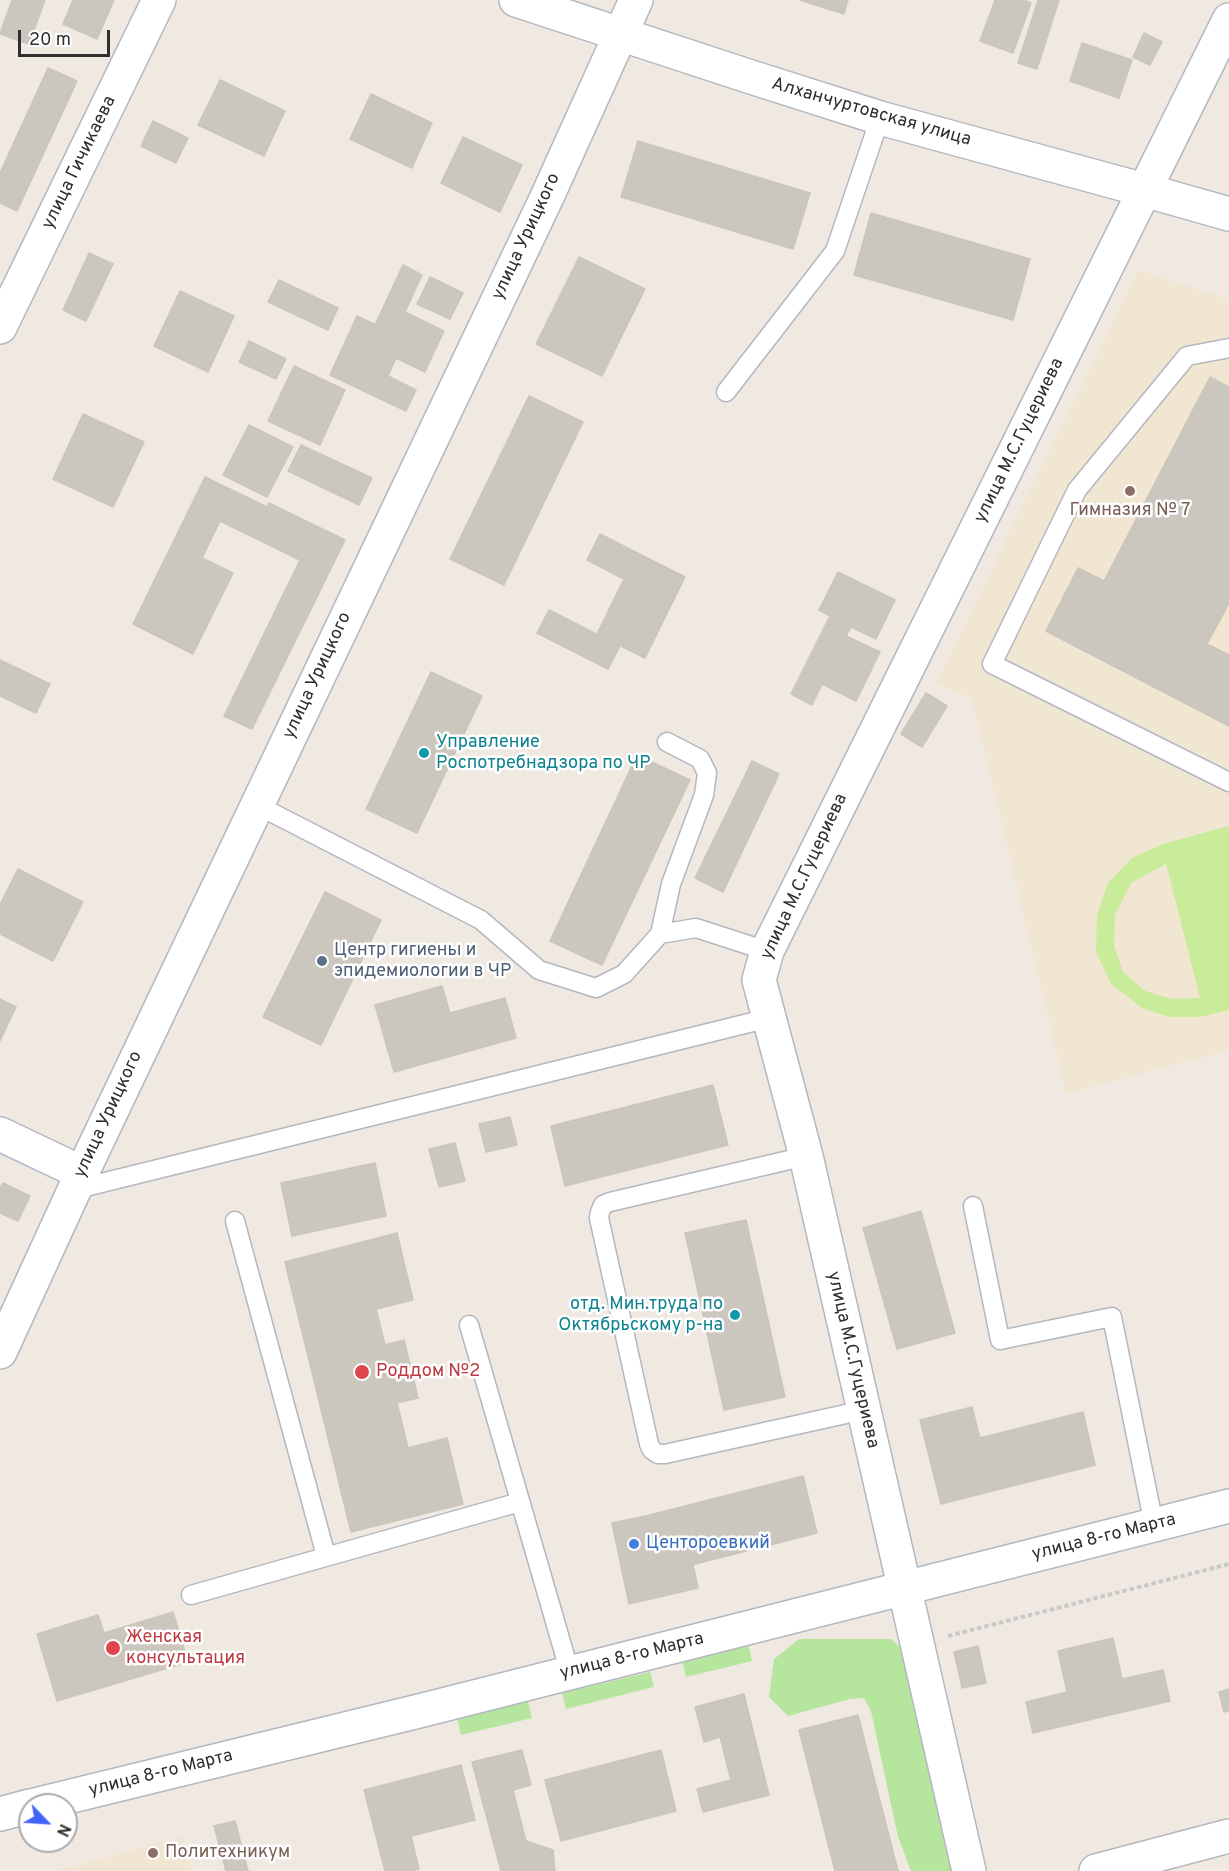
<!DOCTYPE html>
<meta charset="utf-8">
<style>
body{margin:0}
#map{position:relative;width:1229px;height:1871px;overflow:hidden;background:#efe9e1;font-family:Overpass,sans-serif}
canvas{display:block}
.north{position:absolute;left:18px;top:1793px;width:60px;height:60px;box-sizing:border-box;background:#fff;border:2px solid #ababab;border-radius:50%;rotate:115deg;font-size:16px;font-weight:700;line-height:24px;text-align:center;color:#2e2e2e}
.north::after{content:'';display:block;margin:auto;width:21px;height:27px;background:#4264fb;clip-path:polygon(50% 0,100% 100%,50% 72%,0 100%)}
.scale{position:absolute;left:18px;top:30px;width:92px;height:27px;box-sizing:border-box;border:3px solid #2e2e2e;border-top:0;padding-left:8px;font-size:18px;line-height:21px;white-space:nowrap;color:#2e2e2e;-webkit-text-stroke:4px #fff;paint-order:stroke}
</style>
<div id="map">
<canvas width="1229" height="1871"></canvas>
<div class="north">N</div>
<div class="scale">20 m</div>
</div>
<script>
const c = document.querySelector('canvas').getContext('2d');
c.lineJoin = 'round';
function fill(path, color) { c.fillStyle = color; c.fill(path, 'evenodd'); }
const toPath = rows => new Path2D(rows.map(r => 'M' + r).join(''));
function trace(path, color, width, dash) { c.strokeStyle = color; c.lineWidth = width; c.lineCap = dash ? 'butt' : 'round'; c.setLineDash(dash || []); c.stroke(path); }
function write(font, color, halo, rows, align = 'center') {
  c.font = font + ' Overpass,sans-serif'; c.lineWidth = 5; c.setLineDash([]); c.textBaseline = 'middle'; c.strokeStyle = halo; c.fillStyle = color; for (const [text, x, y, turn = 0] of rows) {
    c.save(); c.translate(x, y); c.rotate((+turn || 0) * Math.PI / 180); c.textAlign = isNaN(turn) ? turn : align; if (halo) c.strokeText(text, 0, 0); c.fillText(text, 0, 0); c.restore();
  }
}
const education = toPath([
 [1138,270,1229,299,1229,1051,1066,1093,972,699,936,683],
 [182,1836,192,1871,57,1871]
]);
const green = toPath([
 [799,1639,891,1639,905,1651,954,1871,911,1871,898,1837,871,1711,864,1698,850,1699,788,1716,769,1697,774,1659],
 [748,1644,752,1661,686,1677,682,1660],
 [650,1672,654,1687,566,1709,562,1693],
 [528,1701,532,1718,461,1735,457,1718]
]);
const pitch = toPath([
 [1229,826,1229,1010,1200,1017,1169,1017,1142,1008,1111,984,1096,952,1097,915,1108,883,1132,858,1163,844],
 [1166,864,1200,998,1199,998,1172,999,1145,991,1123,972,1114,946,1115,915,1131,883]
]);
const building = toPath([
 [12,0,45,0,29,44,0,34,12,0],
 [73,0,114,0,97,39,63,24,73,0],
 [800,0,848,0,844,14,800,0],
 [995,0,1023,0,1031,3,1013,53,980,41,995,0],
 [1038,0,1059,0,1037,69,1018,63,1038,0],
 [1144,33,1162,42,1150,65,1133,57,1144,33],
 [1082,43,1132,60,1119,98,1070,81,1082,43],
 [48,68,77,81,17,211,0,203,0,173,48,68],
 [220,80,285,111,264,156,198,125,220,80],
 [371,94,432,123,412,168,350,139,371,94],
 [153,121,188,138,176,163,141,146,153,121],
 [463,137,522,165,500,212,441,183,463,137],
 [638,141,810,193,793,249,621,197,638,141],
 [871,213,1030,259,1013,320,854,275,871,213],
 [89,253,113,264,86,321,63,310,89,253],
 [579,257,645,289,602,376,536,344,579,257],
 [403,265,422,275,405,312,444,331,434,352,375,325,403,265],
 [430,277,463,293,450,319,417,304,430,277],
 [279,280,338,308,328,330,268,302,279,280],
 [180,291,234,316,208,372,154,346,180,291],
 [357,316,434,352,425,372,396,358,388,376,416,390,406,411,330,375,357,316],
 [249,341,286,359,276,379,239,362,249,341],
 [294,366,345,390,320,445,268,421,294,366],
 [1210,377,1229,387,1229,603,1207,644,1229,655,1229,726,1046,631,1078,568,1104,581,1210,377],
 [529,396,583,422,504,585,450,559,529,396],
 [83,414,144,442,113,507,53,479,83,414],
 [249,425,293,447,267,497,223,475,249,425],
 [301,445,372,478,359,505,288,471,301,445],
 [205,477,267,507,269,503,345,540,252,729,224,716,300,560,220,521,202,558,233,573,193,654,133,624,205,477],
 [600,534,685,577,645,658,597,634,624,579,587,560,600,534],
 [838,572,895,600,876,639,851,627,846,636,880,652,856,701,822,684,812,705,791,694,830,616,819,610,838,572],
 [549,610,620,646,608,669,537,633,549,610],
 [0,660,50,684,36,713,0,696,0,660],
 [431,672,482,696,417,833,366,809,431,672],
 [926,693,947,706,922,747,901,734,926,693],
 [637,755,690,780,602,965,550,941,637,755],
 [752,761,779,774,723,892,695,878,752,761],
 [18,869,83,902,53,961,0,934,0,905,18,869],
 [325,892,381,920,321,1045,263,1017,325,892],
 [442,986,450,1013,505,998,516,1038,394,1072,375,1005,442,986],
 [0,999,16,1007,0,1041,0,999],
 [713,1085,728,1145,565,1186,551,1126,713,1085],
 [510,1117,517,1145,486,1152,479,1124,510,1117],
 [455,1143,465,1181,439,1187,429,1149,455,1143],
 [375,1163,386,1216,292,1236,281,1183,375,1163],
 [3,1183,30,1196,18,1221,0,1213,0,1188,3,1183],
 [921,1211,955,1333,897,1349,863,1228,921,1211],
 [746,1220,785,1397,724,1410,685,1233,746,1220],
 [397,1233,413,1300,376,1309,385,1345,404,1340,418,1398,397,1403,408,1448,447,1438,463,1504,351,1532,285,1262,397,1233],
 [972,1407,980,1438,1083,1412,1095,1465,941,1504,920,1420,972,1407],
 [803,1476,817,1533,660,1573,646,1516,803,1476],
 [646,1516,660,1573,693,1565,698,1588,629,1604,612,1523,646,1516],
 [173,1612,188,1662,57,1701,37,1634,98,1615,104,1633,173,1612],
 [1113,1638,1122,1679,1163,1670,1170,1701,1033,1733,1026,1702,1067,1692,1058,1651,1113,1638],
 [978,1646,986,1683,962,1688,954,1652,978,1646],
 [1229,1689,1229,1711,1224,1712,1219,1692,1229,1689],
 [744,1694,769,1795,703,1812,697,1789,731,1780,720,1737,704,1742,695,1707,744,1694],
 [858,1715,898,1871,835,1871,799,1730,858,1715],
 [522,1750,531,1785,513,1790,526,1841,553,1850,555,1871,501,1871,472,1762,522,1750],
 [661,1750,676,1811,561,1841,545,1780,661,1750],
 [461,1765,475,1820,411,1836,419,1869,411,1871,385,1871,364,1790,461,1765],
 [235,1821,248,1871,226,1871,214,1826,235,1821]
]);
const path = toPath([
 [948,1636,1229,1564]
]);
const service = toPath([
 [1229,348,1187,356,1077,490,992,664,1229,782],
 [726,392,835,251,880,118],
 [257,805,481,920,539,970,596,988,624,974,660,934,696,928,767,951],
 [660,934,671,884,704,795,707,773,700,759,667,742],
 [806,1156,610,1202,603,1205,600,1212,599,1218,649,1444,652,1450,658,1454,665,1454,864,1410],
 [73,1190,769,1018],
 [973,1206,1000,1340,1112,1317,1154,1525],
 [235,1221,326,1556],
 [469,1325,570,1673],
 [191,1595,520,1502]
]);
const minor = toPath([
 [516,0,751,77,880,118,1144,190,1229,214],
 [0,327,159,0],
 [0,1134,82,1173],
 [0,1352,82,1173,547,197,636,0],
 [969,1871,806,1156,759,980,767,951,1229,20],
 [1096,1871,1229,1836]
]);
const tertiary = toPath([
 [35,1805,423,1710,1229,1506],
 [0,1814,30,1806]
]);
const markers = [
 [1130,491,6,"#8d6e63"],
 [424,753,6,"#0f9aa8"],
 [322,961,6,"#5c6f8a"],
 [735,1315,6,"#0f9aa8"],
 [362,1372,8,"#e0444e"],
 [634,1544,6,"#3f7fe0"],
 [113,1648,8,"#e0444e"],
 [153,1853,6,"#8d6e63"]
];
const streetNames = [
 ["Алханчуртовская улица",871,113,16],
 ["улица Гичикаева",80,163,-64],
 ["улица Урицкого",527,237,-65],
 ["улица М.С.Гуцериева",1020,441,-64],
 ["улица Урицкого",318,676,-65],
 ["улица М.С.Гуцериева",805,877,-65],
 ["улица Урицкого",109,1115,-65],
 ["улица М.С.Гуцериева",852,1360,77],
 ["улица 8-го Марта",1104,1538,-14],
 ["улица 8-го Марта",632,1657,-14],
 ["улица 8-го Марта",161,1774,-14]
];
const educationNames = [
 ["Гимназия № 7",1130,511],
 ["Политехникум",165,1853,"left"]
];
const cultureNames = [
 ["Управление",436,743],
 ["Роспотребнадзора по ЧР",436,764],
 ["отд. Мин.труда по",723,1305,"right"],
 ["Октябрьскому р-на",723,1326,"right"]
];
const serviceNames = [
 ["Центр гигиены и",334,951],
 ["эпидемиологии в ЧР",334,972]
];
const healthNames = [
 ["Роддом №2",376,1372],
 ["Женская",126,1638],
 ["консультация",126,1659]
];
const shopNames = [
 ["Центороевкий",646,1544]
];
fill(education, '#f0e6d1');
fill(green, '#b6e59e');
fill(pitch, '#c9ec9a');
fill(building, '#cbc7bf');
trace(building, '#cbc5ba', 1.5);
trace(service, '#b4b7c1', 21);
trace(minor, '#b4b7c1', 36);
trace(tertiary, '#b4b7c1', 36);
trace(path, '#c9c9c9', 4, [4.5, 3]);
trace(service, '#fff', 18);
trace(minor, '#fff', 33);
trace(tertiary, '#fff', 33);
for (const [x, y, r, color] of markers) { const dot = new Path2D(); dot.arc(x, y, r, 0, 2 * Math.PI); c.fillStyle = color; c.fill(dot); trace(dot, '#fff', 2); }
write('18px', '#2e2e2e', '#fff', streetNames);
write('18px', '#785e54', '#fff', educationNames);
write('18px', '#0d838f', '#fff', cultureNames, 'left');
write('18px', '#4e5e75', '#fff', serviceNames, 'left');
write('18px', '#be3a42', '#fff', healthNames, 'left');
write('18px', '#366cbe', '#fff', shopNames, 'left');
</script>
